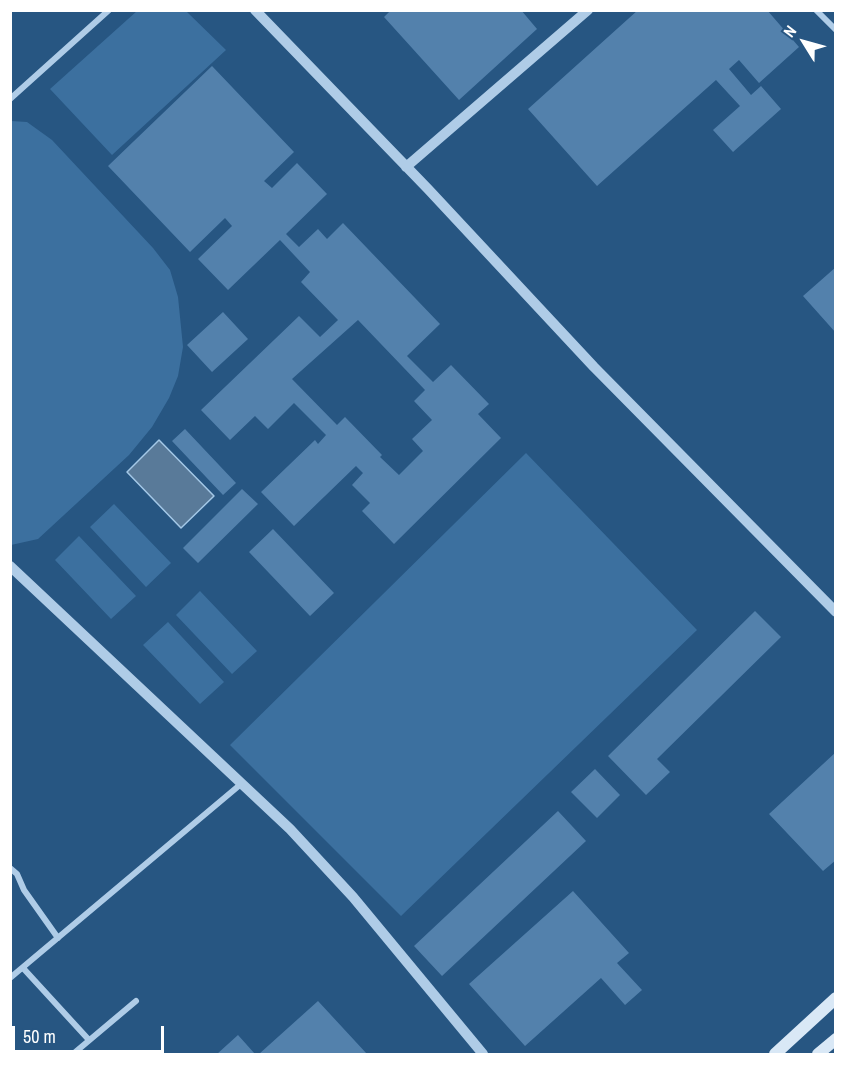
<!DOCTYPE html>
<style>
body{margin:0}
#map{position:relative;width:846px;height:1065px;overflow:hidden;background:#275682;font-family:"Archivo Narrow",sans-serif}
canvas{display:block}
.frame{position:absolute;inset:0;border:12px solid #fff;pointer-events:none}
.north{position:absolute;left:774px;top:12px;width:60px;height:60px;-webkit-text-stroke:4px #275682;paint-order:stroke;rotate:307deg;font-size:16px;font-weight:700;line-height:24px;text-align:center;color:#fff}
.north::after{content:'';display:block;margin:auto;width:21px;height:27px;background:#fff;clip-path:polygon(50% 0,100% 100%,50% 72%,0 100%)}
.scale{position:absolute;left:12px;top:1026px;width:152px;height:27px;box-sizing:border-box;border:3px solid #fff;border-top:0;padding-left:8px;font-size:18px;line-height:21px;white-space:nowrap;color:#fff;-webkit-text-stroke:4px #275682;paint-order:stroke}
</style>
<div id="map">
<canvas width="846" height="1065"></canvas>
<div class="frame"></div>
<div class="north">N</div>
<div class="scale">50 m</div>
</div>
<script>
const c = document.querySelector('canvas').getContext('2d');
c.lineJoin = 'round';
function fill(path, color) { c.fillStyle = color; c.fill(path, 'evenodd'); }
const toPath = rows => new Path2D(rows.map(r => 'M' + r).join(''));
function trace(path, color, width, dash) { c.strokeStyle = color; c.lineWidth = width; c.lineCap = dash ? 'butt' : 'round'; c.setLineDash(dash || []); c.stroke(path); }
const green = toPath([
 [137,11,186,11,226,50,112,155,50,89],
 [11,121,27,122,52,140,153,248,170,270,178,297,183,347,178,376,169,398,152,427,129,455,38,539,11,545],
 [526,453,697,630,401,916,230,745],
 [114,504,171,563,146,587,90,527],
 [79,536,136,596,111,619,55,560],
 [200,591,257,651,232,674,176,615],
 [168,622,224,682,200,704,143,645]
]);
const water = toPath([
 [159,440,214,496,181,528,127,472,159,440]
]);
const building = toPath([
 [391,10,521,10,537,29,459,100,384,17],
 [638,10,767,10,799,47,759,83,739,60,729,69,751,95,761,86,781,109,733,152,713,130,740,106,716,80,597,186,528,109],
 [212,66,294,152,264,181,272,188,297,163,327,194,286,234,299,247,318,229,327,239,343,223,440,324,407,356,433,382,451,365,489,404,478,414,501,438,394,544,362,511,370,503,352,485,363,473,356,466,294,526,261,492,315,440,318,444,326,435,294,403,268,429,255,416,230,440,201,410,299,316,320,337,338,320,301,282,310,272,280,240,228,290,198,259,232,226,225,218,190,252,108,166],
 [358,320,425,390,414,401,432,420,412,439,423,451,399,475,380,457,382,455,345,417,337,425,292,379],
 [836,267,836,333,803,296],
 [223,312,248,339,212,372,187,345],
 [185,429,236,483,223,495,172,441],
 [242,489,258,504,198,563,183,548],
 [273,529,334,593,310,616,249,552],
 [755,611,781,637,657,759,670,772,646,795,608,756],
 [836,752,836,860,823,871,769,814],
 [595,769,620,795,597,818,571,792],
 [558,811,586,841,442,976,414,946],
 [573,891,629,953,617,963,642,990,625,1005,601,978,525,1046,469,984],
 [318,1001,367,1054,259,1054],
 [238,1035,255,1054,217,1054]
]);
const minor = toPath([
 [816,10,836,30],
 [10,99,109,10],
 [10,868,17,874,24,890,58,938],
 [23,968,89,1040],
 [10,978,241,784],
 [73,1054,136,1001]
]);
const tertiary = toPath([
 [255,10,428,189,594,367,836,612],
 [406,167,588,10],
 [10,566,290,829,353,897,483,1054]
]);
const secondary = toPath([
 [775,1054,836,998],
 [818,1054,836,1039]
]);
fill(green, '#3c709f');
fill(water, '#597a99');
trace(water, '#a4c8e7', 1.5);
fill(building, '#5381ac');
trace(minor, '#afcce7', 6);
trace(tertiary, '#afcce7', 10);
trace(secondary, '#d9e8f6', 12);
</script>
